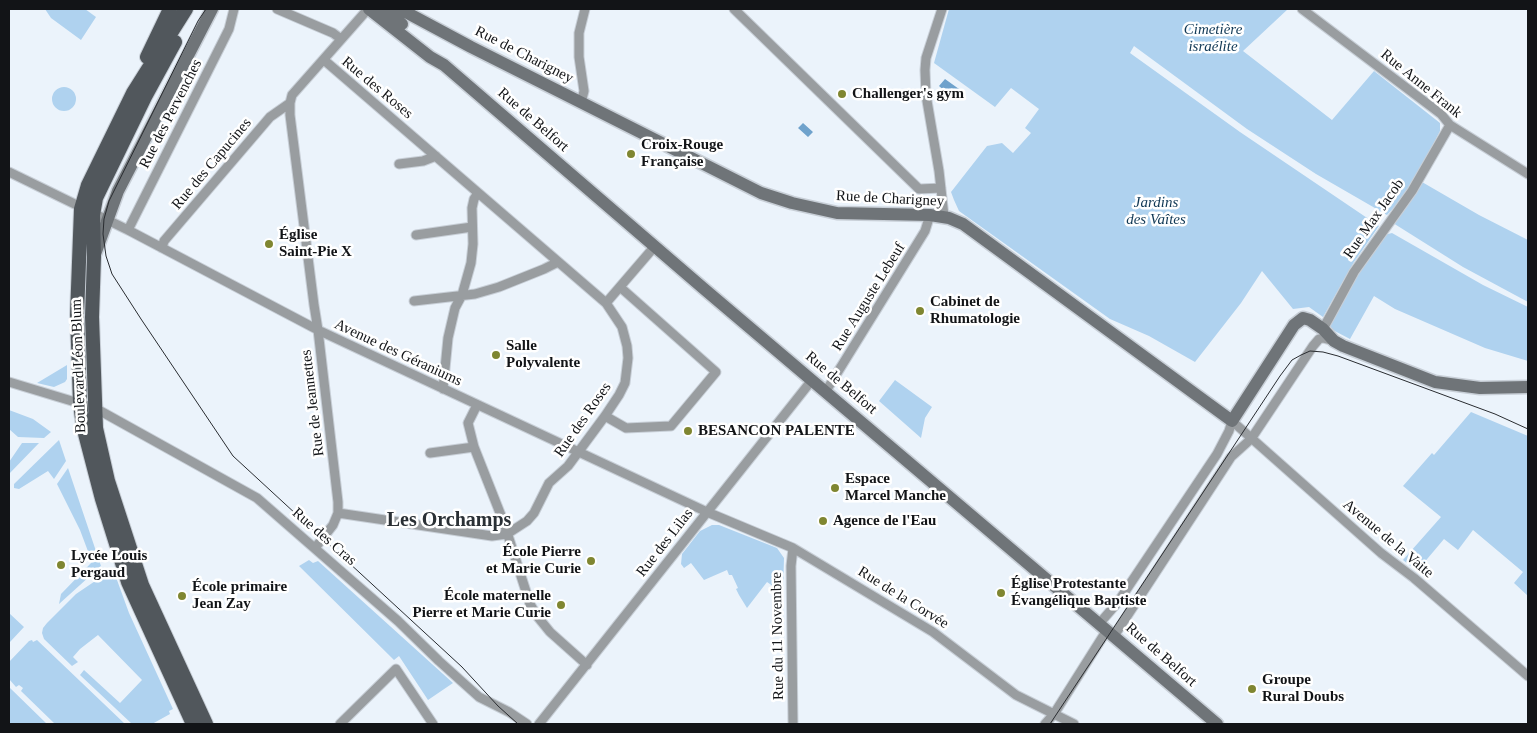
<!DOCTYPE html>
<meta charset="utf-8">
<style>
body{margin:0}
#map{position:relative;width:1537px;height:733px;overflow:hidden;background:#ebf3fb;font-family:Georgia,serif}
canvas{display:block}
.frame{position:absolute;inset:0;border:10px solid #121417;pointer-events:none}
</style>
<div id="map">
<canvas width="1537" height="733"></canvas>
<div class="frame"></div>
</div>
<script>
const c = document.querySelector('canvas').getContext('2d');
c.lineJoin = 'round';
function fill(path, color) { c.fillStyle = color; c.fill(path, 'evenodd'); }
const toPath = rows => new Path2D(rows.map(r => 'M' + r).join(''));
function trace(path, color, width, dash) { c.strokeStyle = color; c.lineWidth = width; c.lineCap = dash ? 'butt' : 'round'; c.setLineDash(dash || []); c.stroke(path); }
function write(font, color, halo, rows, align = 'center') {
  c.font = font + ' Georgia,serif'; c.lineWidth = 5; c.setLineDash([]); c.textBaseline = 'middle'; c.strokeStyle = halo; c.fillStyle = color; for (const [text, x, y, turn = 0] of rows) {
    c.save(); c.translate(x, y); c.rotate((+turn || 0) * Math.PI / 180); c.textAlign = isNaN(turn) ? turn : align; if (halo) c.strokeText(text, 0, 0); c.fillText(text, 0, 0); c.restore();
  }
}
const green = toPath([
 [45,9,85,9,96,17,81,40,51,18],
 [949,9,1288,9,1243,51,1332,120,1374,71,1440,123,1440,131,1414,182,1402,199,1387,215,1316,174,1247,129,1134,46,1130,53,1240,132,1379,226,1354,262,1323,317,1309,307,1293,309,1262,271,1241,303,1195,362,1149,336,1110,319,959,211,954,200,951,192,987,146,1002,143,1013,153,1031,133,1025,128,1039,109,1011,88,995,107,934,63],
 '52 99a12 12 0 1 1 24 0a12 12 0 1 1-24 0Z',
 [1422,182,1479,215,1528,240,1528,302,1463,267,1393,223],
 [1392,233,1483,285,1528,307,1528,361,1485,348,1395,309,1374,296,1350,339,1325,326,1367,257,1384,235],
 [67,365,67,379,65,382,54,387,37,383],
 [895,380,932,407,925,418,921,438,879,401],
 [9,410,33,419,51,432,44,438,18,437,9,429],
 [1471,412,1528,436,1528,596,1514,583,1523,572,1473,530,1458,550,1444,539,1417,571,1403,560,1441,517,1403,486,1432,453,1434,455],
 [59,440,66,461,54,479,48,471,19,489,14,488,14,484],
 [22,443,39,443,9,474,9,462],
 [68,468,101,566,59,604,61,594,92,562,80,530,57,484],
 [712,525,719,525,777,548,784,558,783,593,767,582,747,608,739,595,736,589,738,588,732,575,729,575,727,570,704,580,691,563,684,568,681,564,682,554,700,531],
 [309,560,313,563,318,561,453,683,428,700,399,656,394,660,299,566],
 [113,569,129,613,173,709,169,711,170,714,152,724,132,724,80,675,84,670,120,703,142,680,98,635,80,649,73,657,78,662,72,666,44,639,42,633,43,628,47,623,76,594],
 [9,613,24,627,10,642,9,640],
 [32,640,33,642,37,640,125,724,55,724,21,691,23,688,19,685,16,687,9,679,9,662,29,641],
 [9,687,47,724,9,724]
]);
const water = toPath([
 [945,79,959,89,952,97,939,86],
 [803,123,813,132,808,137,798,128]
]);
const street = toPath([
 [277,9,333,33,341,39],
 [734,9,919,189,941,188],
 [942,9,926,58,925,70,926,95,939,171,944,216],
 [1302,9,1441,114,1450,125,1528,174],
 [324,60,606,303,622,327,627,346,628,358,625,383,619,395,605,416,568,466,549,483,534,513,527,521,507,534,492,536,338,513],
 [581,103,584,91,579,57,579,33,585,9],
 [399,164,423,161,436,156],
 [9,172,128,230,318,330,707,512,793,548,933,632,1016,695,1074,724],
 [128,230,222,43,229,29,234,9],
 [416,235,472,227],
 [162,248,164,241,270,117,290,103],
 [414,301,475,294,499,287,544,269,558,262],
 [606,303,655,246],
 [1323,329,1354,272,1412,191,1450,125],
 [9,382,95,408,257,498,398,621,439,661,479,697,509,712,527,724],
 [443,389,448,338,455,308,462,295,471,263,473,244,472,208,474,199,478,193],
 [826,391,925,231,930,215],
 [477,405,468,423,474,447,504,523,530,604,537,616,550,632,587,665],
 [605,416,626,428,671,426,716,372,620,287],
 [430,453,474,447],
 [315,548,333,525,338,513,338,502,318,330,314,305,290,115,290,103,292,95,368,9],
 [1099,624,1118,602,1217,454,1229,431,1232,421,1381,553,1414,578,1528,676],
 [1114,636,1231,457,1251,439,1313,346,1319,339,1323,338,1334,341],
 [340,724,396,669,433,724],
 [539,724,812,380],
 [793,724,791,566,793,548],
 [1045,724,1054,714,1107,630]
]);
const secondary = toPath([
 [369,9,430,57,444,65,703,288,1217,724],
 [384,9,402,24],
 [400,9,471,47,761,193,792,203,837,213,930,215,949,218,963,224,1232,421,1294,325,1303,318,1310,320,1323,329,1334,341,1343,346,1435,382,1480,388,1528,387],
 [94,257,118,191,212,9]
]);
const primary = toPath([
 [186,9,133,93,88,185,81,209,77,315,80,403,83,426,102,499,128,582,193,724],
 [175,42,145,97,96,198,93,215,94,257,92,317,96,428,108,481,142,585,206,724],
 [147,57,170,9]
]);
const tram = toPath([
 [206,9,198,21,109,201,104,219,103,234,106,256,112,274,141,319,233,456,462,667,498,706,518,724],
 [1050,724,1280,376,1292,360,1301,355,1310,351,1323,352,1338,356,1495,414,1528,429]
]);
const markers = [
 [842,94,5,"#7f8631"],
 [631,154,5,"#7f8631"],
 [269,244,5,"#7f8631"],
 [920,311,5,"#7f8631"],
 [496,355,5,"#7f8631"],
 [688,431,5,"#7f8631"],
 [835,488,5,"#7f8631"],
 [823,521,5,"#7f8631"],
 [591,561,5,"#7f8631"],
 [61,565,5,"#7f8631"],
 [1001,593,5,"#7f8631"],
 [182,596,5,"#7f8631"],
 [561,605,5,"#7f8631"],
 [1252,689,5,"#7f8631"]
];
const parkNames = [
 ["Cimetière",1213,30],
 ["israélite",1213,47],
 ["Jardins",1156,203],
 ["des Vaîtes",1156,220]
];
const streetNames = [
 ["Rue de Charigney",524,55,27],
 ["Rue Anne Frank",1421,84,39],
 ["Rue des Roses",377,88,40],
 ["Rue des Pervenches",171,114,-63],
 ["Rue de Belfort",533,120,41],
 ["Rue des Capucines",212,164,-50],
 ["Rue de Charigney",890,199,3],
 ["Rue Max Jacob",1374,219,-55],
 ["Rue Auguste Lebeuf",869,297,-58],
 ["Avenue des Géraniums",398,353,25],
 ["Boulevard Léon Blum",79,366,-92],
 ["Rue de Belfort",841,383,40],
 ["Rue de Jeannettes",313,403,-97],
 ["Rue des Roses",583,420,-55],
 ["Rue des Cras",324,537,41],
 ["Avenue de la Vaite",1388,539,40],
 ["Rue des Lilas",665,543,-52],
 ["Rue de la Corvée",903,598,32],
 ["Rue du 11 Novembre",778,636,-91],
 ["Rue de Belfort",1161,655,41]
];
const poiNames = [
 ["Challenger's gym",852,94],
 ["Croix-Rouge",641,145],
 ["Française",641,162],
 ["Église",279,235],
 ["Saint-Pie X",279,252],
 ["Cabinet de",930,302],
 ["Rhumatologie",930,319],
 ["Salle",506,346],
 ["Polyvalente",506,363],
 ["BESANCON PALENTE",698,431],
 ["Espace",845,479],
 ["Marcel Manche",845,496],
 ["Agence de l'Eau",833,521],
 ["École Pierre",581,552,"right"],
 ["et Marie Curie",581,569,"right"],
 ["Lycée Louis",71,556],
 ["Pergaud",71,573],
 ["Église Protestante",1011,584],
 ["Évangélique Baptiste",1011,601],
 ["École primaire",192,587],
 ["Jean Zay",192,604],
 ["École maternelle",551,596,"right"],
 ["Pierre et Marie Curie",551,613,"right"],
 ["Groupe",1262,680],
 ["Rural Doubs",1262,697]
];
const districtNames = [
 ["Les Orchamps",449,521]
];
fill(green, '#afd2ef');
fill(water, '#6fa2cc');
trace(street, '#c8cfd7', 11);
trace(secondary, '#c8cfd7', 15);
trace(primary, '#c8cfd7', 16);
trace(street, '#999da0', 9);
trace(secondary, '#6f7478', 12);
trace(primary, '#51575c', 14);
trace(tram, '#292c30', 1);
for (const [x, y, r, color] of markers) { const dot = new Path2D(); dot.arc(x, y, r, 0, 2 * Math.PI); c.fillStyle = color; c.fill(dot); trace(dot, '#fff', 2); }
write('italic 15px', '#103855', '#fff', parkNames);
write('15px', '#121417', '#fff', streetNames);
write('bold 15px', '#121417', '#fff', poiNames, 'left');
write('bold 20px', '#2a3035', '#fff', districtNames);
</script>
